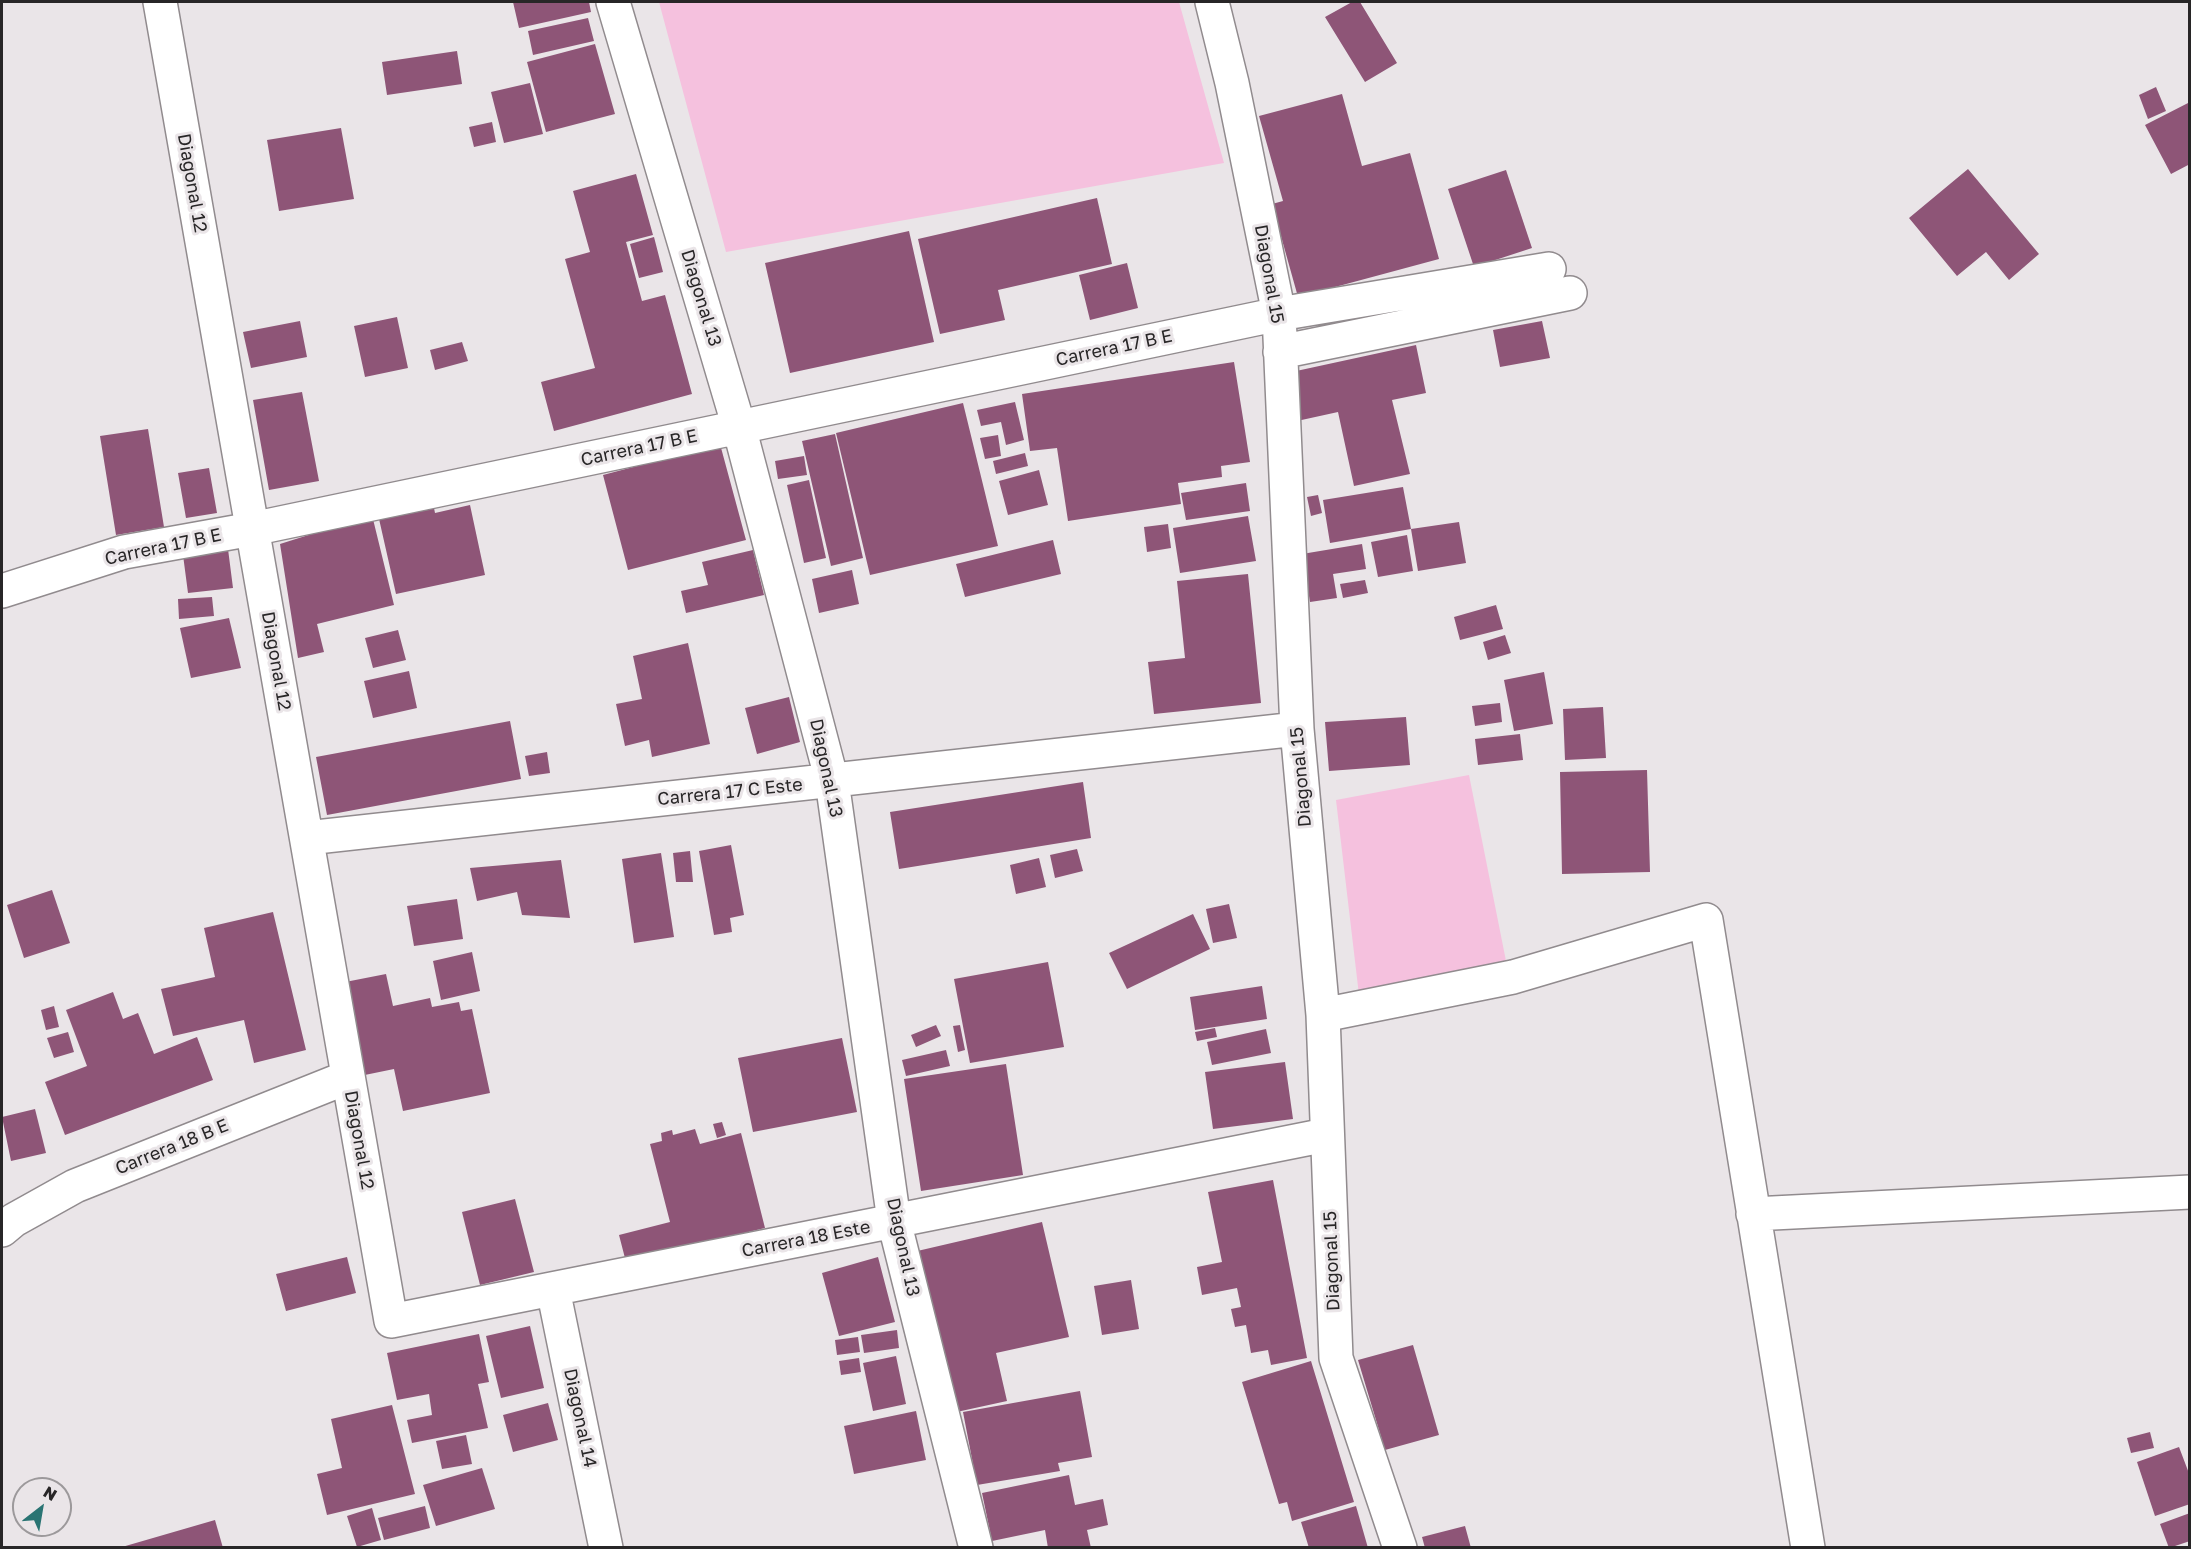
<!DOCTYPE html>
<style>
body{margin:0}
#map{position:relative;width:2191px;height:1549px;overflow:hidden;background:#eae5e8;font-family:"Golos Text",sans-serif}
canvas{display:block}
.frame{position:absolute;inset:0;border:3px solid #282627;pointer-events:none}
.north{position:absolute;left:12px;top:1477px;width:60px;height:60px;box-sizing:border-box;background:#eae5e8;border:2px solid #9c999b;border-radius:50%;rotate:31deg;font-size:16px;font-weight:700;line-height:24px;text-align:center;color:#282627}
.north::after{content:'';display:block;margin:auto;width:21px;height:27px;background:#2a7473;clip-path:polygon(50% 0,100% 100%,50% 72%,0 100%)}
</style>
<div id="map">
<canvas width="2191" height="1549"></canvas>
<div class="frame"></div>
<div class="north">N</div>
</div>
<script>
const c = document.querySelector('canvas').getContext('2d');
c.lineJoin = 'round';
function fill(path, color) { c.fillStyle = color; c.fill(path, 'evenodd'); }
const toPath = rows => new Path2D(rows.map(r => 'M' + r).join(''));
function trace(path, color, width, dash) { c.strokeStyle = color; c.lineWidth = width; c.lineCap = dash ? 'butt' : 'round'; c.setLineDash(dash || []); c.stroke(path); }
function write(font, color, halo, rows, align = 'center') {
  c.font = font + ' "Golos Text",sans-serif'; c.lineWidth = 6; c.setLineDash([]); c.textBaseline = 'middle'; c.strokeStyle = halo; c.fillStyle = color; for (const [text, x, y, turn = 0] of rows) {
    c.save(); c.translate(x, y); c.rotate((+turn || 0) * Math.PI / 180); c.textAlign = isNaN(turn) ? turn : align; if (halo) c.strokeText(text, 0, 0); c.fillText(text, 0, 0); c.restore();
  }
}
const green = toPath([
 [659,2,1179,2,1224,163,726,252],
 [1469,775,1506,961,1359,995,1336,800]
]);
const building = toPath([
 [513,2,589,2,591,12,519,28],
 [1352,2,1360,2,1397,63,1365,82,1325,17],
 [588,18,594,41,533,55,528,31],
 [595,44,615,114,546,132,527,62],
 [457,51,462,84,387,95,382,62],
 [530,83,543,134,504,143,491,92],
 [2156,87,2166,111,2148,119,2139,95],
 [1342,94,1362,166,1410,153,1439,259,1298,297,1272,204,1283,201,1259,116],
 [2190,102,2190,164,2171,174,2145,125],
 [492,122,496,142,474,147,469,127],
 [341,128,354,199,279,211,267,140],
 [1968,169,2039,254,2009,280,1986,252,1957,276,1909,218],
 [1506,170,1532,248,1474,267,1448,189],
 [636,174,653,235,626,242,642,301,665,295,692,394,554,431,541,382,595,368,565,259,590,252,573,191],
 [1097,198,1112,264,998,290,1005,320,940,334,918,239],
 [909,231,934,342,790,373,765,263],
 [654,237,663,272,639,278,630,244],
 [1127,263,1138,308,1090,320,1079,275],
 [397,317,408,368,365,377,354,326],
 [300,321,307,357,251,368,243,332],
 [1542,321,1550,358,1500,367,1493,330],
 [462,342,468,361,435,370,430,350],
 [1416,345,1426,393,1392,400,1410,474,1354,486,1338,412,1297,421,1287,373],
 [1234,362,1250,462,1221,466,1222,477,1178,483,1181,504,1068,521,1057,448,1030,451,1022,394],
 [302,392,319,481,269,490,253,400],
 [1015,402,1024,440,1006,445,1001,422,981,426,977,410],
 [963,403,998,546,870,575,836,433],
 [148,429,164,527,116,535,100,436],
 [835,434,863,558,831,566,802,441],
 [998,435,1001,456,985,459,980,438],
 [720,444,746,540,628,570,603,475],
 [1025,453,1028,466,996,474,993,461],
 [804,456,807,475,778,479,775,461],
 [209,468,217,513,186,518,178,473],
 [1039,470,1048,505,1008,515,999,481],
 [809,480,826,558,804,563,787,485],
 [1246,483,1250,511,1186,520,1181,493],
 [1403,487,1411,529,1330,543,1323,500],
 [1318,495,1322,513,1311,516,1307,497],
 [432,498,435,513,470,505,485,575,396,594,377,510],
 [372,515,394,605,317,624,324,652,298,658,280,544],
 [1248,516,1256,561,1180,573,1173,528],
 [1459,522,1466,563,1418,571,1411,529],
 [1168,524,1171,548,1147,552,1144,527],
 [1407,535,1413,571,1378,577,1371,542],
 [1053,540,1061,574,965,597,956,564],
 [1362,544,1366,569,1333,574,1337,598,1310,602,1302,554],
 [228,549,233,588,188,593,183,555],
 [753,550,764,595,686,613,681,591,708,585,702,562],
 [852,570,859,604,819,613,812,579],
 [1248,574,1261,703,1154,714,1148,662,1185,658,1177,581],
 [1365,580,1368,593,1343,598,1340,584],
 [212,597,214,616,179,619,178,599],
 [1496,605,1503,629,1460,640,1454,617],
 [229,618,241,668,191,678,180,628],
 [398,630,406,660,373,668,365,638],
 [1505,635,1511,653,1488,660,1483,642],
 [688,643,710,744,652,757,649,740,625,746,616,704,642,699,633,656],
 [409,671,417,708,373,718,364,681],
 [1544,672,1553,724,1514,731,1504,680],
 [789,697,800,742,757,754,745,708],
 [1500,703,1502,722,1475,726,1472,706],
 [1603,707,1606,758,1565,760,1563,709],
 [1406,717,1410,765,1329,771,1325,722],
 [510,721,521,779,327,815,316,757],
 [1520,734,1523,760,1478,765,1475,739],
 [547,752,550,773,529,776,525,756],
 [1647,770,1650,872,1562,874,1560,772],
 [1083,782,1091,838,899,869,890,812],
 [731,845,744,915,730,918,732,932,714,935,699,851],
 [1077,849,1083,871,1055,878,1050,855],
 [690,851,693,882,676,882,673,853],
 [661,853,674,937,634,943,622,859],
 [1039,858,1046,887,1016,894,1010,865],
 [561,860,570,918,522,915,517,892,477,901,470,868],
 [52,890,70,943,24,958,7,905],
 [457,899,463,939,414,946,407,906],
 [1229,904,1237,938,1213,943,1206,909],
 [273,912,306,1050,254,1063,244,1020,173,1036,161,989,215,977,204,928],
 [1193,914,1210,949,1127,989,1109,953],
 [472,952,480,991,441,1000,433,961],
 [1048,962,1064,1047,970,1063,954,979],
 [386,974,393,1006,430,998,432,1007,459,1002,461,1011,472,1009,490,1093,403,1111,394,1069,355,1077,335,984],
 [1262,986,1267,1019,1195,1030,1190,997],
 [113,992,123,1019,138,1013,154,1054,197,1037,213,1080,65,1135,45,1082,87,1066,66,1010],
 [54,1006,59,1027,46,1030,41,1010],
 [936,1025,941,1036,916,1047,911,1035],
 [960,1025,965,1050,958,1052,953,1026],
 [1215,1028,1217,1037,1197,1041,1195,1032],
 [1266,1029,1271,1053,1212,1065,1207,1042],
 [68,1032,74,1052,54,1058,47,1038],
 [842,1038,857,1112,753,1132,738,1058],
 [946,1050,950,1066,906,1076,902,1060],
 [1285,1062,1293,1119,1213,1129,1205,1072],
 [1006,1064,1023,1175,921,1191,904,1079],
 [35,1109,46,1153,11,1161,2,1117],
 [722,1122,726,1135,717,1138,713,1124],
 [695,1129,700,1144,741,1133,765,1228,626,1262,619,1235,670,1222,650,1144,662,1141,661,1133,672,1130,673,1135],
 [1273,1180,1307,1358,1271,1365,1268,1350,1251,1353,1246,1325,1235,1327,1231,1309,1241,1307,1237,1288,1202,1295,1197,1267,1222,1262,1208,1192],
 [515,1199,534,1272,480,1285,462,1212],
 [1042,1222,1069,1337,996,1353,1007,1401,952,1413,913,1252],
 [347,1257,356,1293,286,1311,276,1274],
 [878,1257,895,1322,839,1336,822,1273],
 [1131,1280,1139,1329,1102,1335,1094,1286],
 [530,1326,544,1388,501,1398,486,1336],
 [897,1330,899,1348,864,1353,861,1335],
 [479,1334,489,1382,478,1384,488,1428,412,1443,407,1420,432,1415,429,1394,397,1400,387,1353],
 [858,1337,860,1352,837,1355,835,1340],
 [1413,1345,1439,1435,1385,1450,1358,1360],
 [896,1356,906,1404,873,1411,863,1363],
 [859,1358,861,1372,841,1375,839,1361],
 [1311,1361,1354,1502,1292,1521,1287,1502,1279,1504,1242,1382],
 [1080,1391,1092,1457,1058,1463,1060,1471,977,1485,963,1412],
 [548,1403,558,1440,513,1452,503,1415],
 [392,1405,415,1494,327,1515,317,1474,342,1468,331,1419],
 [916,1411,926,1460,854,1474,844,1426],
 [2150,1432,2154,1448,2131,1453,2127,1438],
 [466,1435,472,1464,442,1469,436,1441],
 [2179,1447,2190,1476,2190,1504,2155,1516,2137,1462],
 [482,1468,495,1509,436,1526,423,1485],
 [1069,1475,1075,1505,1103,1499,1108,1525,1087,1530,1091,1548,1048,1548,1045,1530,992,1541,982,1493],
 [425,1506,430,1528,384,1540,378,1518],
 [1356,1506,1368,1548,1309,1548,1301,1522],
 [372,1508,381,1540,357,1547,347,1516],
 [2190,1513,2190,1541,2169,1548,2160,1524],
 [215,1520,223,1548,122,1548,122,1547],
 [1465,1526,1471,1548,1425,1548,1422,1537]
]);
const minor = toPath([
 [160,2,391,1321,1326,1135],
 [613,2,739,427,832,781,894,1221,976,1548],
 [1212,2,1232,83,1279,314,1297,729,1323,1015,1336,1358,1400,1548],
 [1280,352,1570,293],
 [2,591,124,552,252,529,1279,314,1549,269],
 [307,838,1297,729],
 [1323,1015,1513,977,1706,920,1808,1548],
 [1753,1214,2190,1192],
 [2,1230,14,1220,75,1186,348,1077],
 [553,1289,606,1548]
]);
const streetNames = [
 ["Diagonal 12",192,183,80],
 ["Diagonal 15",1269,274,80],
 ["Diagonal 13",701,298,73],
 ["Carrera 17 B E",1114,348,-12],
 ["Carrera 17 B E",639,448,-12],
 ["Carrera 17 B E",163,547,-12],
 ["Diagonal 12",276,661,80],
 ["Diagonal 13",826,768,78],
 ["Diagonal 15",1301,777,-95],
 ["Carrera 17 C Este",730,792,-6],
 ["Diagonal 12",359,1140,80],
 ["Carrera 18 B E",172,1147,-22],
 ["Carrera 18 Este",806,1239,-11],
 ["Diagonal 13",903,1247,78],
 ["Diagonal 15",1332,1261,-92],
 ["Diagonal 14",580,1418,78]
];
fill(green, '#f5c1de');
fill(building, '#8e5577');
trace(minor, '#918b8e', 36);
trace(minor, '#fff', 33);
write('18px', '#282627', '#eae5e8', streetNames);
</script>
